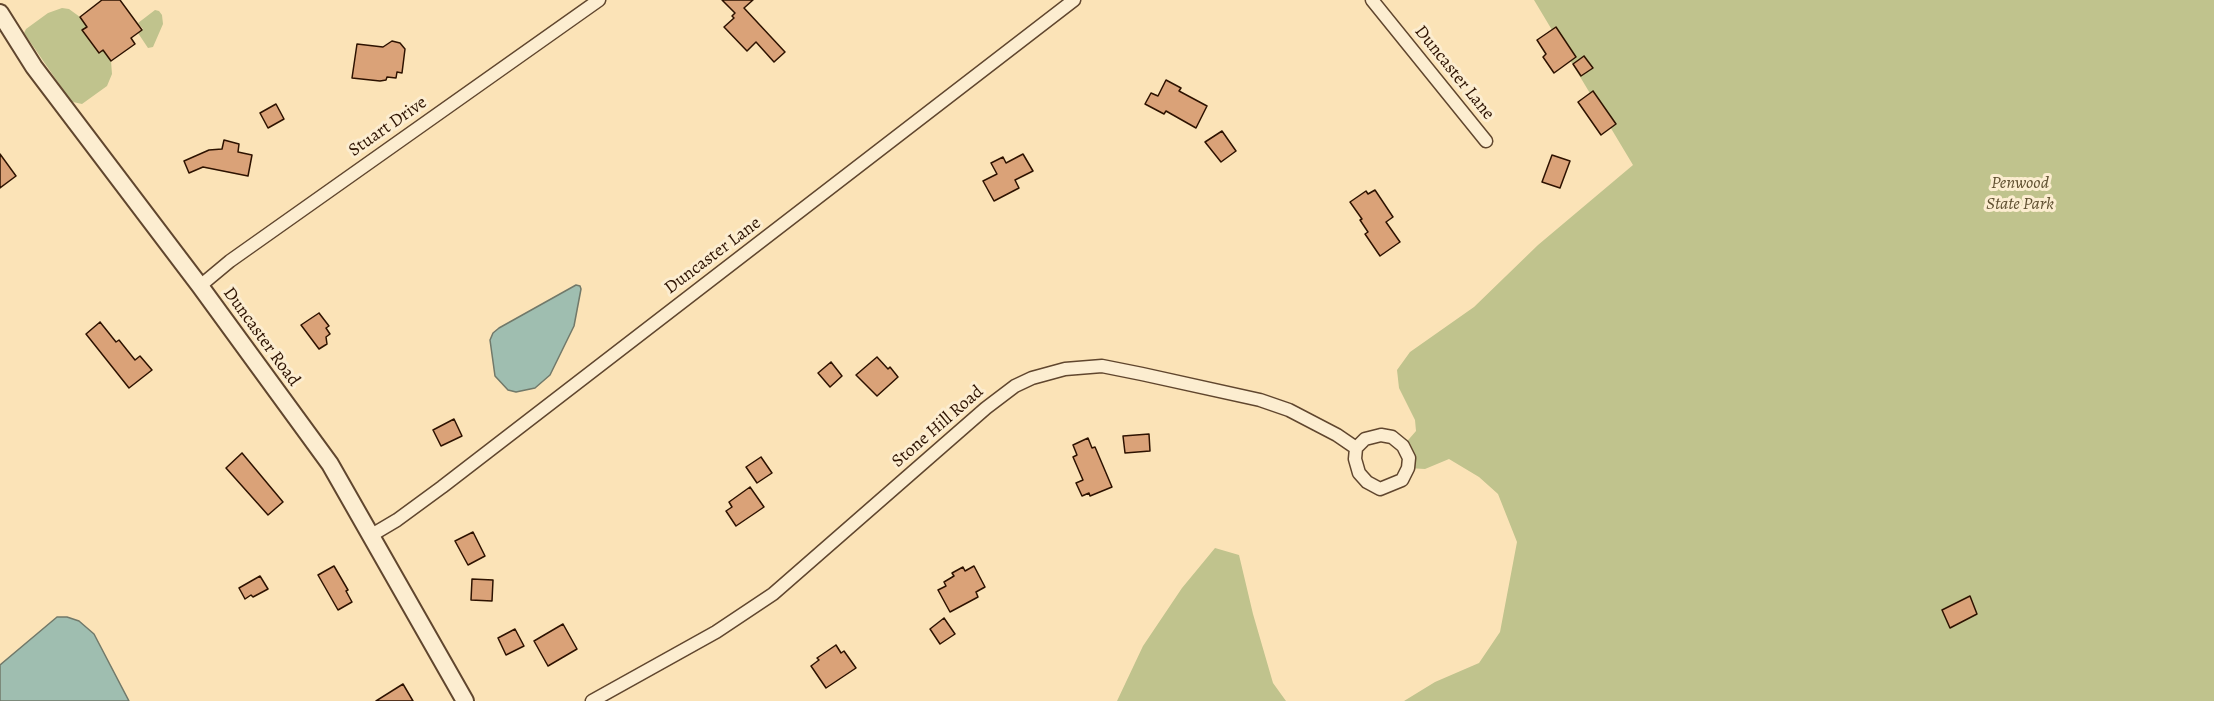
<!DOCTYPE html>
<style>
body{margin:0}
canvas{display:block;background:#fbe3b7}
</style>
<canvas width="2214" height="701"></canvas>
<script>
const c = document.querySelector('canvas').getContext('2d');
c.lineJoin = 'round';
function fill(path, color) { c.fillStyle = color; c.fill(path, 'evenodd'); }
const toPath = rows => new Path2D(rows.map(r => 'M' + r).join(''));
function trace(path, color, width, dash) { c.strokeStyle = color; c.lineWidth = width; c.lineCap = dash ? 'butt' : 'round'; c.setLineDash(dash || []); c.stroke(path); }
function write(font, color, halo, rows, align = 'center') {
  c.font = font + ' Alegreya,serif'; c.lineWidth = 6; c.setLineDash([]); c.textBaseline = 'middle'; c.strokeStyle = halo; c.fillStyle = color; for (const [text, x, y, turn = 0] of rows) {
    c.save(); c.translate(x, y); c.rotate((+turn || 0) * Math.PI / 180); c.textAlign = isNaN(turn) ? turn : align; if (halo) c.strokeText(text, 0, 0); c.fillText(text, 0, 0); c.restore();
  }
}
const green = toPath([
 [1534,0,2214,0,2214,701,1404,701,1435,682,1479,663,1500,632,1517,542,1498,494,1479,477,1449,459,1425,469,1408,468,1403,446,1416,431,1415,420,1399,388,1397,370,1410,352,1474,307,1538,245,1633,165],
 [62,8,69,9,80,17,87,27,82,31,98,53,103,50,111,61,112,74,107,86,82,104,73,102,66,94,24,33,26,29,48,13],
 [155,10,159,11,162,15,163,24,153,47,148,48,138,33,143,29,138,23],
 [1215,548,1239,555,1253,614,1273,683,1286,701,1117,701,1143,646,1182,588]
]);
const water = toPath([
 [576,285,580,286,581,289,574,326,550,375,535,388,516,392,508,390,495,376,490,340,493,333,499,328,576,285],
 [57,617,67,617,79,621,94,634,129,701,0,701,0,665,57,617]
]);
const building = toPath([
 [102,0,120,0,142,30,131,38,135,44,111,61,103,50,99,53,82,30,87,27,80,17,102,0],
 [722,0,753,0,744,8,785,52,774,62,756,42,747,51,724,27,734,18,732,16,735,13,722,0],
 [1556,27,1576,57,1554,73,1543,57,1546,54,1537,40,1556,27],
 [392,41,400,43,405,49,402,73,397,72,396,78,387,77,386,80,380,81,352,78,357,44,383,47,392,41],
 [1584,56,1593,68,1581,76,1573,64,1584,56],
 [1166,80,1181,88,1179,91,1207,106,1196,128,1166,111,1164,114,1145,104,1151,93,1158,96,1166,80],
 [1593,91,1616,124,1601,135,1578,102,1593,91],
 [276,104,284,119,268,128,260,113,276,104],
 [1222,131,1236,151,1221,162,1205,142,1222,131],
 [224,140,239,144,238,152,252,155,248,176,203,167,189,173,184,161,209,150,222,149,224,140],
 [0,154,16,176,0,188,0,154],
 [1023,154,1033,171,1015,180,1019,188,994,201,983,181,997,174,991,163,1003,157,1006,163,1023,154],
 [1552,155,1570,161,1560,188,1542,182,1552,155],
 [1375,190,1393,217,1386,222,1400,242,1380,256,1365,234,1368,232,1360,220,1362,219,1350,202,1366,191,1368,194,1375,190],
 [319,313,329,326,326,328,330,334,326,337,327,344,319,349,301,325,319,313],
 [100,322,116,342,119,340,135,360,140,356,152,370,129,388,86,334,100,322],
 [877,357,888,369,890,367,898,377,877,396,856,375,877,357],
 [831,362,842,376,830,387,818,373,831,362],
 [454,419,462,436,441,446,433,430,454,419],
 [1149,434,1150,451,1125,453,1123,436,1149,434],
 [1088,438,1092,448,1095,447,1112,487,1090,496,1089,493,1082,496,1076,483,1083,480,1073,457,1077,455,1073,445,1088,438],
 [242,453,283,502,268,515,226,468,242,453],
 [761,457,772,473,757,483,746,467,761,457],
 [750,487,764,507,736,526,726,511,732,507,729,502,750,487],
 [473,532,485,556,468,565,455,541,473,532],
 [334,566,348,590,346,591,352,602,338,610,318,575,334,566],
 [974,566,985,587,976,592,978,597,950,612,938,590,946,586,944,582,954,576,952,573,963,567,965,571,974,566],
 [260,576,268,589,253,597,251,595,245,599,239,588,260,576],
 [472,579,493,580,492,601,471,600,472,579],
 [1970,596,1977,614,1950,628,1942,610,1970,596],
 [944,618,955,634,940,644,930,629,944,618],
 [563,624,577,649,548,666,534,641,563,624],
 [515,629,524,646,506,655,498,638,515,629],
 [836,645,841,653,844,651,856,668,826,688,811,666,819,660,817,658,836,645],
 [403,684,413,701,376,701,403,684]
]);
const minor = toPath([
 [1372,0,1486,141],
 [200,286,230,261,599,0],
 [1381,435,1392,437,1403,446,1409,458,1408,468,1402,480,1380,489,1367,482,1359,473,1355,459,1356,448,1365,439,1381,435],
 [370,536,397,520,442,487,1074,0],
 [592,701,716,632,773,594,986,408,1015,386,1032,378,1065,369,1102,366,1142,374,1260,400,1289,410,1337,435,1356,448]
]);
const tertiary = toPath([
 [0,13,34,67,200,286,330,464,465,701]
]);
const streetNames = [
 ["Duncaster Lane",1454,73,51],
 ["Stuart Drive",388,127,-35],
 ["Duncaster Lane",713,256,-37],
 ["Duncaster Road",261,337,54],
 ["Stone Hill Road",938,427,-41]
];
const parkNames = [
 ["Penwood",2020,184],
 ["State Park",2020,205]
];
fill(green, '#c0c38d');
fill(water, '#9fbeb0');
trace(water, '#71796a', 1.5);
fill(building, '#daa278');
trace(building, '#2d1200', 1.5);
trace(minor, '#60462e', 15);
trace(tertiary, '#60462e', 20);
trace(minor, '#fcedd0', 12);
trace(tertiary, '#fcedd0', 16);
write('18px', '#2d1200', '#fcedd0', streetNames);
write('italic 18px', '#605031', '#fcedd0', parkNames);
</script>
